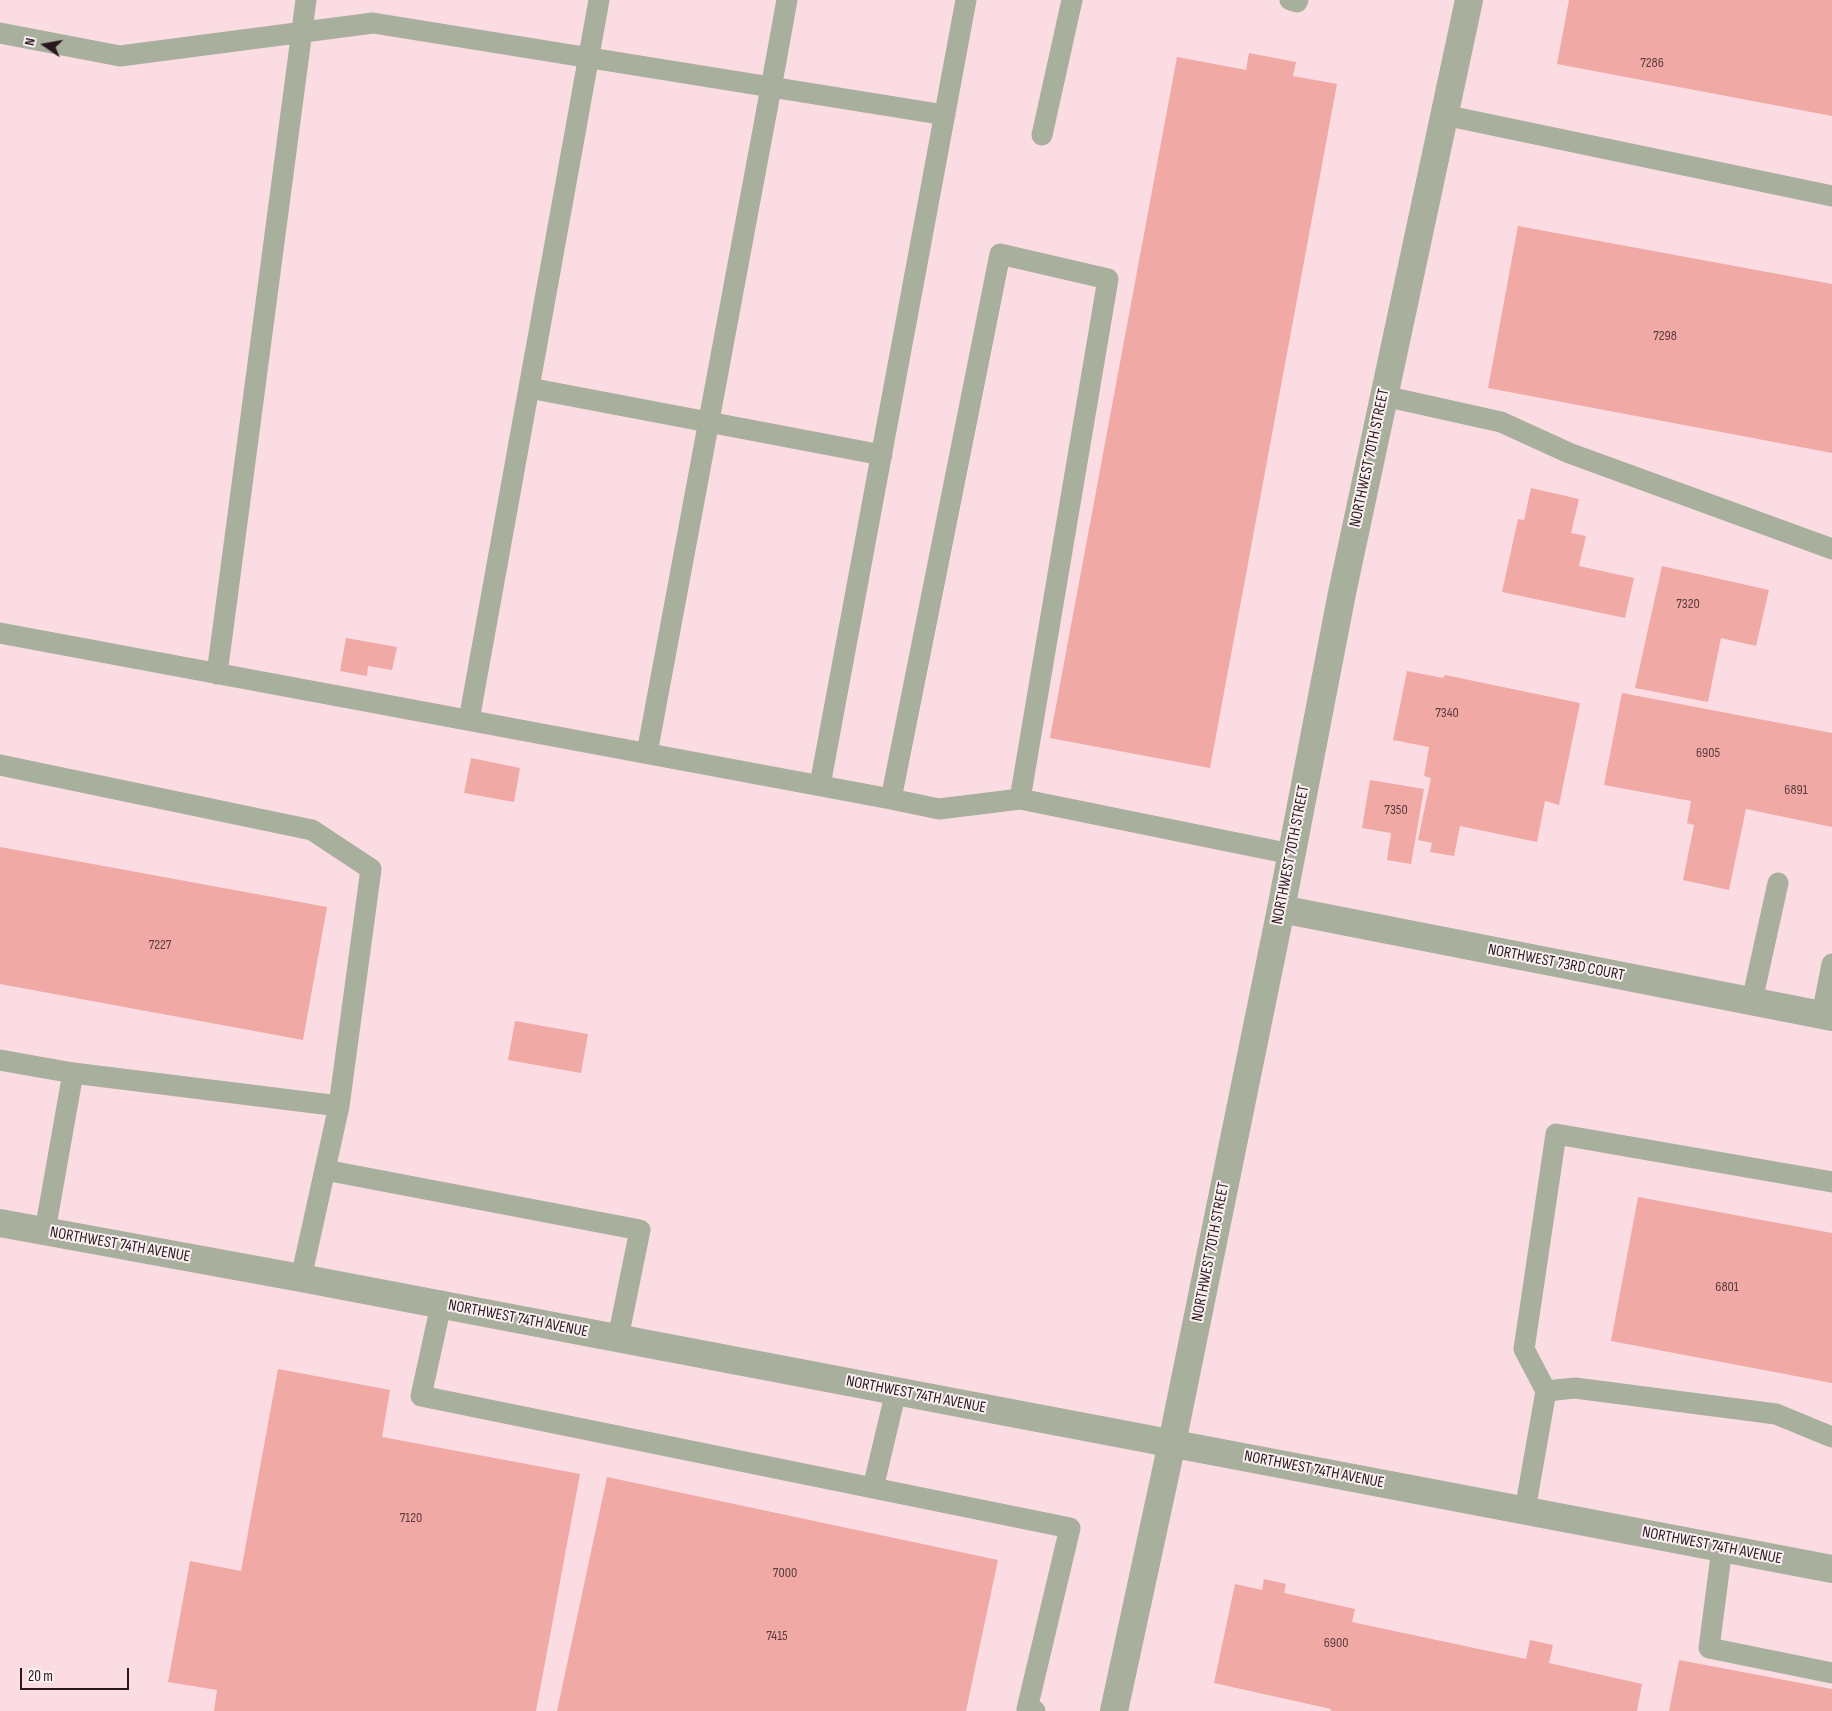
<!DOCTYPE html>
<style>
body{margin:0}
#map{position:relative;width:1832px;height:1711px;overflow:hidden;background:#fbdce3;font-family:"Sofia Sans Condensed",sans-serif}
canvas{display:block}
.north{position:absolute;left:20px;top:20px;width:50px;height:50px;-webkit-text-stroke:4px #faf0f2;paint-order:stroke;rotate:282deg;font-size:14px;font-weight:700;line-height:20px;text-align:center;color:#29171c}
.north::after{content:'';display:block;margin:auto;width:18px;height:22px;background:#29171c;clip-path:polygon(50% 0,100% 100%,50% 72%,0 100%)}
.scale{position:absolute;left:20px;top:1668px;width:109px;height:22px;box-sizing:border-box;border:2px solid #29171c;border-top:0;padding-left:6px;font-size:15px;line-height:18px;white-space:nowrap;color:#29171c;-webkit-text-stroke:4px #faf0f2;paint-order:stroke}
</style>
<div id="map">
<canvas width="1832" height="1711"></canvas>
<div class="north">N</div>
<div class="scale">20 m</div>
</div>
<script>
const c = document.querySelector('canvas').getContext('2d');
c.lineJoin = 'round';
function fill(path, color) { c.fillStyle = color; c.fill(path, 'evenodd'); }
const toPath = rows => new Path2D(rows.map(r => 'M' + r).join(''));
function trace(path, color, width, dash) { c.strokeStyle = color; c.lineWidth = width; c.lineCap = dash ? 'butt' : 'round'; c.setLineDash(dash || []); c.stroke(path); }
function write(font, color, halo, rows, align = 'center') {
  c.font = font + ' "Sofia Sans Condensed",sans-serif'; c.lineWidth = 4; c.setLineDash([]); c.textBaseline = 'middle'; c.strokeStyle = halo; c.fillStyle = color; for (const [text, x, y, turn = 0] of rows) {
    c.save(); c.translate(x, y); c.rotate((+turn || 0) * Math.PI / 180); c.textAlign = isNaN(turn) ? turn : align; if (halo) c.strokeText(text, 0, 0); c.fillText(text, 0, 0); c.restore();
  }
}
const building = toPath([
 [1569,0,1832,0,1832,116,1557,64],
 [1249,53,1296,62,1293,76,1337,84,1210,768,1050,738,1177,57,1246,70],
 [1518,226,1832,284,1832,453,1488,388],
 [1531,488,1579,499,1571,533,1586,536,1579,566,1634,578,1625,618,1502,592,1518,519,1524,520],
 [1662,566,1769,590,1756,646,1721,638,1708,702,1635,688],
 [346,638,397,647,392,670,368,666,367,676,340,671],
 [1407,671,1443,678,1445,675,1580,703,1559,805,1545,801,1537,842,1460,826,1454,856,1430,852,1432,843,1418,840,1431,778,1424,776,1429,747,1393,740],
 [1622,693,1832,733,1832,827,1746,809,1729,890,1683,880,1694,825,1687,823,1691,801,1604,785],
 [471,758,520,768,514,802,464,793],
 [1370,780,1424,789,1411,864,1387,860,1391,833,1362,828],
 [0,847,327,907,303,1040,0,984],
 [515,1021,588,1034,581,1073,508,1060],
 [1638,1197,1832,1233,1832,1383,1611,1341],
 [278,1369,390,1390,382,1437,580,1474,536,1711,214,1711,217,1690,168,1682,190,1561,241,1571],
 [607,1477,998,1560,966,1711,557,1711],
 [1264,1579,1286,1584,1284,1593,1355,1609,1352,1622,1526,1659,1530,1640,1553,1645,1549,1663,1642,1684,1637,1711,1330,1711,1331,1709,1214,1683,1235,1584,1262,1590],
 [1679,1660,1832,1689,1832,1711,1669,1711]
]);
const service = toPath([
 [1290,0,1297,2,1298,0],
 [0,33,120,56,373,23,945,115],
 [775,66,787,0],
 [1444,115,1832,196],
 [1042,135,1072,0],
 [529,388,882,455],
 [1384,396,1501,422,1569,453,1832,549],
 [0,633,891,799],
 [217,674,306,0],
 [469,720,599,0],
 [647,753,767,109],
 [0,765,312,830,371,869,339,1106],
 [820,785,966,0],
 [1020,799,1108,279,1000,254,891,799,939,809,1020,799,1291,854],
 [1752,1001,1778,883],
 [1822,1015,1832,964],
 [0,1060,73,1073,45,1231],
 [73,1073,339,1106,301,1278],
 [325,1170,640,1230,618,1338],
 [441,1305,421,1396,873,1488,896,1391],
 [1546,1391,1575,1388,1776,1414,1832,1437],
 [873,1488,1070,1528,1027,1709,1035,1711],
 [1525,1510,1546,1391,1524,1349,1556,1134,1832,1182],
 [1722,1548,1709,1648,1832,1673]
]);
const minor = toPath([
 [1281,909,1832,1017],
 [1114,1711,1172,1443,1281,909,1342,593,1469,0]
]);
const tertiary = toPath([
 [0,1223,301,1278,1832,1569]
]);
const serviceBridge = toPath([
 [767,109,775,66]
]);
const numberNames = [
 ["7286",1652,63],
 ["7298",1665,336],
 ["7320",1688,604],
 ["7340",1447,713],
 ["6905",1708,753],
 ["6891",1796,790],
 ["7350",1396,810],
 ["7227",160,945],
 ["6801",1727,1287],
 ["7120",411,1518],
 ["7000",785,1573],
 ["7415",777,1636],
 ["6900",1336,1643]
];
const streetNames = [
 ["NORTHWEST 70TH STREET",1370,458,-78],
 ["NORTHWEST 70TH STREET",1291,855,-79],
 ["NORTHWEST 73RD COURT",1556,963,11],
 ["NORTHWEST 74TH AVENUE",120,1245,10],
 ["NORTHWEST 70TH STREET",1211,1252,-79],
 ["NORTHWEST 74TH AVENUE",518,1319,11],
 ["NORTHWEST 74TH AVENUE",916,1395,11],
 ["NORTHWEST 74TH AVENUE",1314,1470,11],
 ["NORTHWEST 74TH AVENUE",1712,1546,11]
];
fill(building, '#f0a9a5');
trace(service, '#a8af9c', 21);
trace(minor, '#a8af9c', 28);
trace(tertiary, '#a8af9c', 28);
trace(serviceBridge, '#a8af9c', 21);
write('14px', '#5b3c3e', null, numberNames);
write('16px', '#29171c', '#faf0f2', streetNames);
</script>
